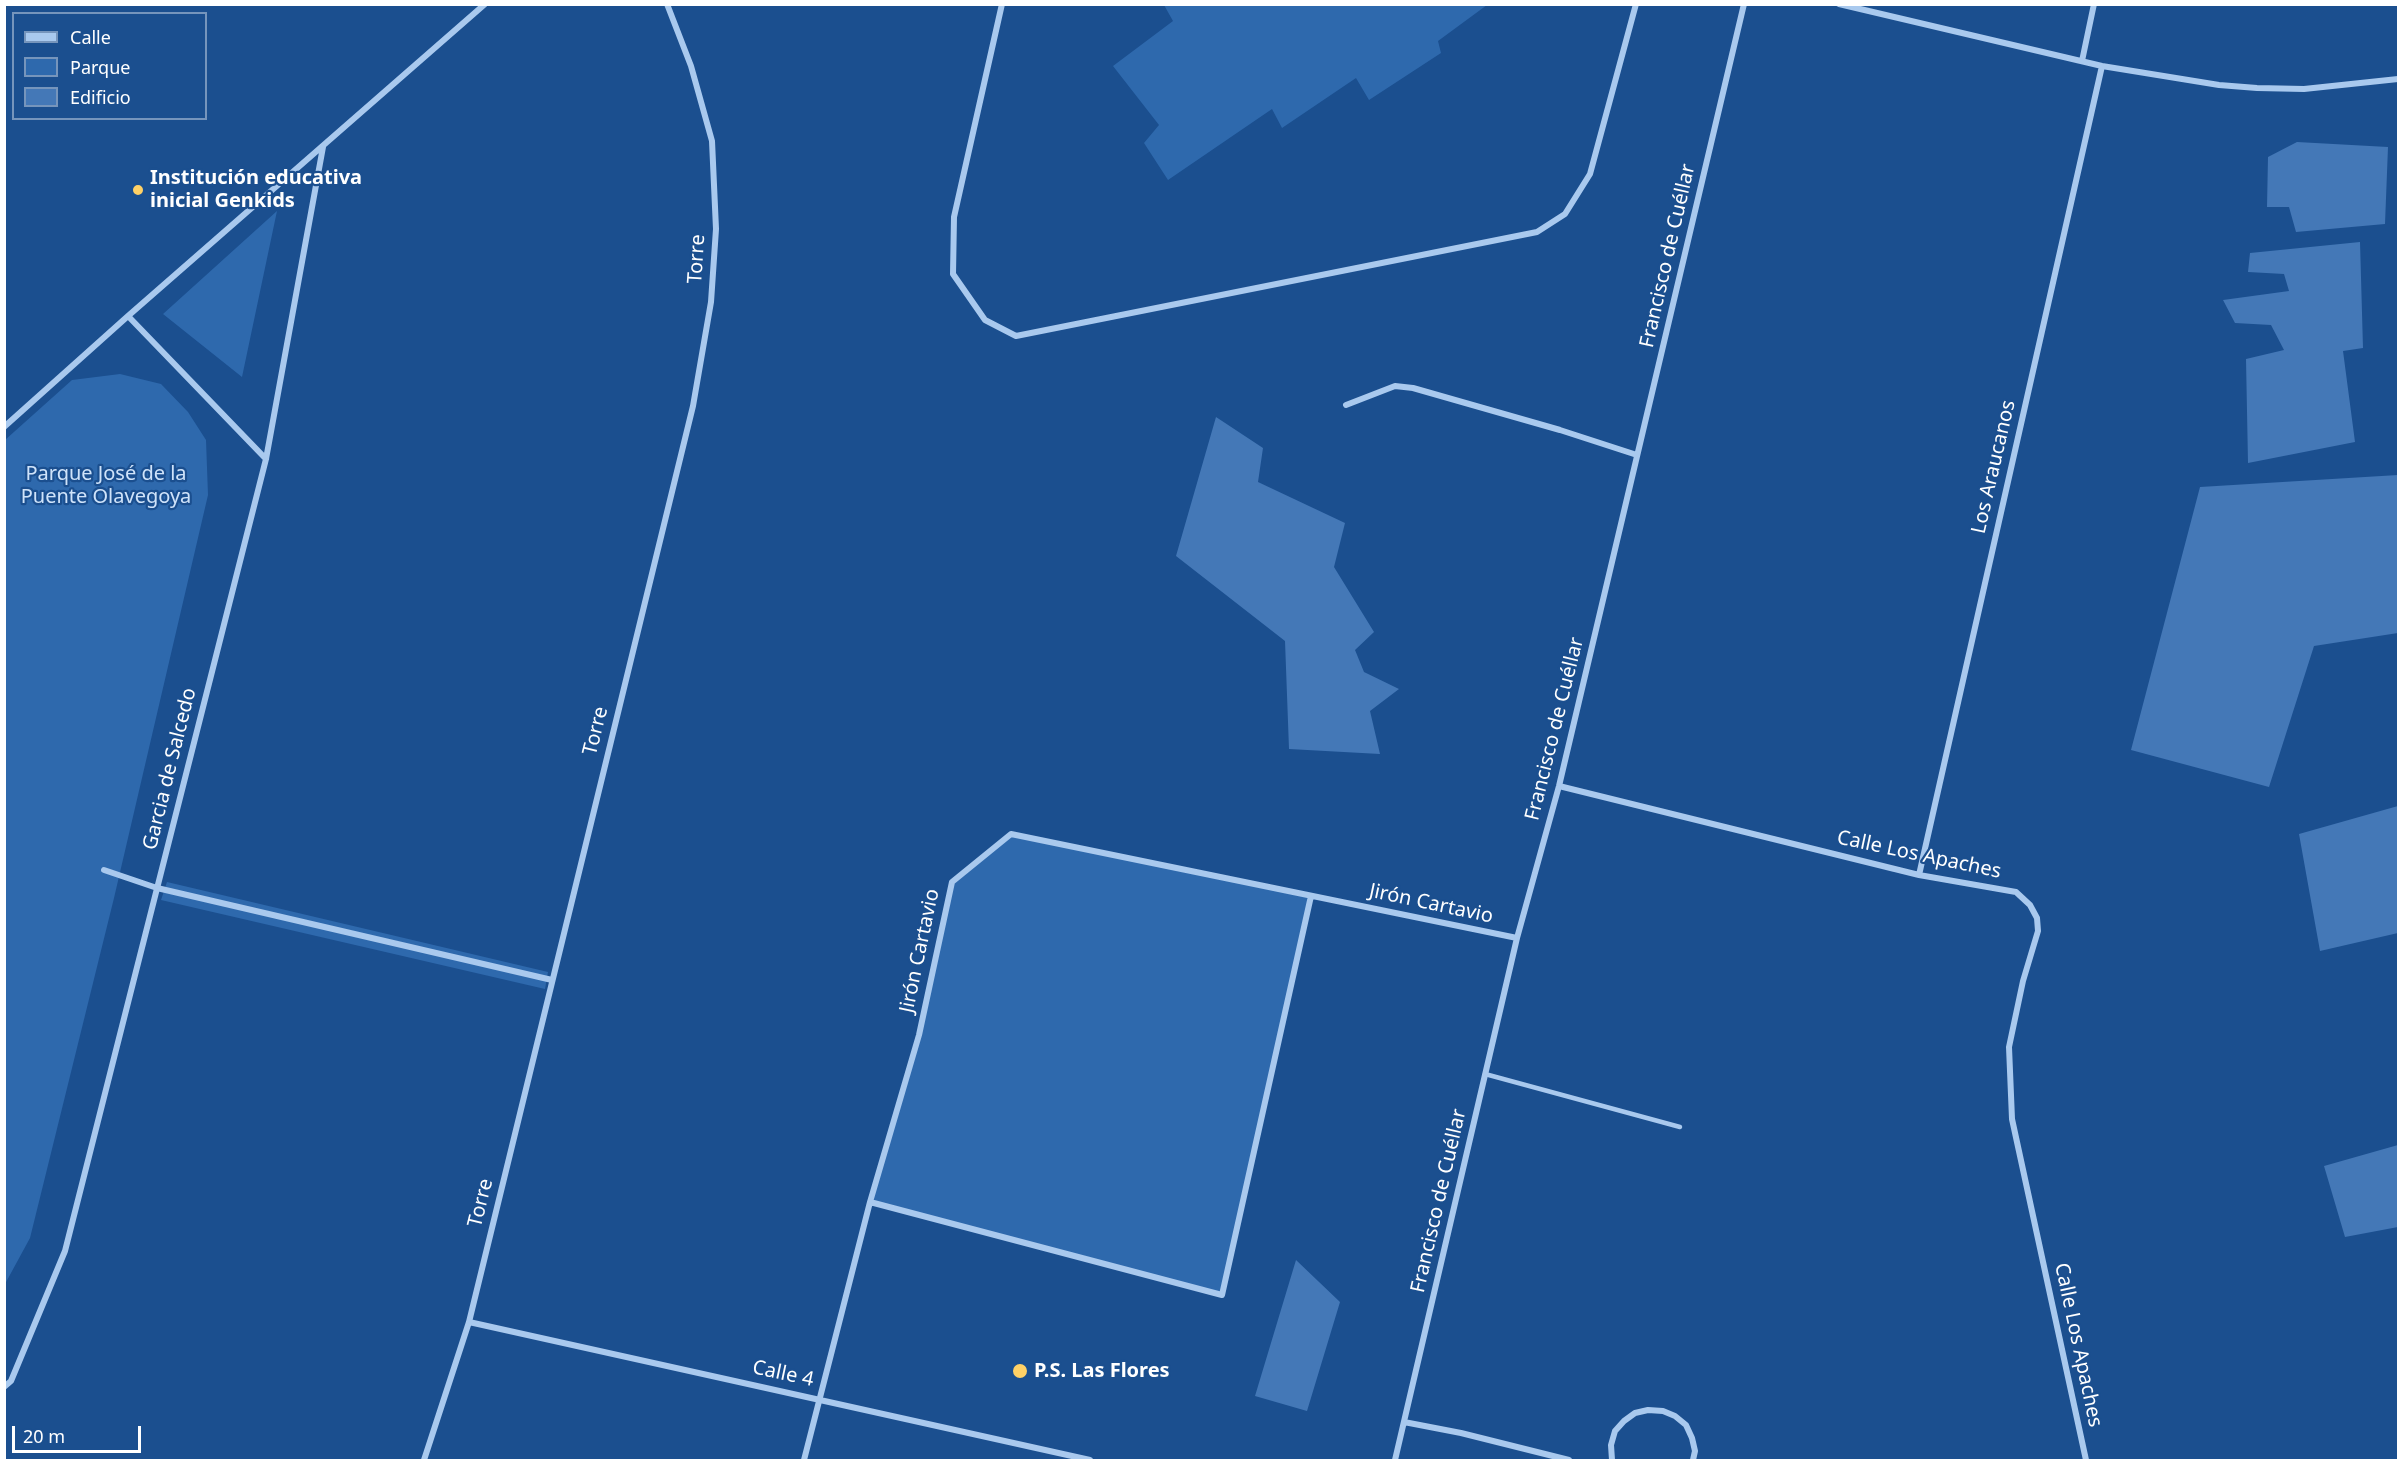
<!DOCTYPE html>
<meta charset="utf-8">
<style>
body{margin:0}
#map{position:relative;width:2403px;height:1465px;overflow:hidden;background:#1b4f8f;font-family:"Noto Sans",sans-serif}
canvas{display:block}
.frame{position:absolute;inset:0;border:6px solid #fff;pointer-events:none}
.legend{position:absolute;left:12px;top:12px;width:195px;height:108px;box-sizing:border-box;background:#1b4f8f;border:2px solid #7695bc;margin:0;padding:8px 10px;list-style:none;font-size:18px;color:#fff}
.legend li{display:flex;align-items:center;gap:12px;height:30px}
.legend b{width:30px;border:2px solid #7695bc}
.scale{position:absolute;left:12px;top:1426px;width:129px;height:27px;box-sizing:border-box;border:3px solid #fff;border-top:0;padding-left:8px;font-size:18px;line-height:21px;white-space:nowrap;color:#fff;-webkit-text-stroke:4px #1b4f8f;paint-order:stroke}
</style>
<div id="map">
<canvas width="2403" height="1465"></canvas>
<div class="frame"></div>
<ul class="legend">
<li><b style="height:8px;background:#a9c9ee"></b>Calle</li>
<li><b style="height:16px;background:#2e69ad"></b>Parque</li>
<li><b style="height:16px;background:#4478b7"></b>Edificio</li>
</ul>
<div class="scale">20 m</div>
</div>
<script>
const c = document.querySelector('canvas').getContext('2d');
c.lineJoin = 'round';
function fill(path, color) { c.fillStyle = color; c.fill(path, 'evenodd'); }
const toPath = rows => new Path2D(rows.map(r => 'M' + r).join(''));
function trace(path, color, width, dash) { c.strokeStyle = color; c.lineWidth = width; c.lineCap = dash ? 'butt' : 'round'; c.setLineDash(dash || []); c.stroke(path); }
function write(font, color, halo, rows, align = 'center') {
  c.font = font + ' "Noto Sans",sans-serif'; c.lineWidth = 4.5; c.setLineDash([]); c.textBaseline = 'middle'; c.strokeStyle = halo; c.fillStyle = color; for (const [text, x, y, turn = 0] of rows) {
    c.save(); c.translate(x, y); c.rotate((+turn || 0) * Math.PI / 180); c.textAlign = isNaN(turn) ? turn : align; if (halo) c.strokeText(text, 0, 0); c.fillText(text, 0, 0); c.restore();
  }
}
const green = toPath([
 [1164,5,1487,5,1438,41,1441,53,1369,100,1356,78,1282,128,1272,109,1168,180,1144,143,1159,125,1113,66,1173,21],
 [277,211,242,377,163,314],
 [120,374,161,384,188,412,206,440,208,495,114,898,30,1238,5,1284,5,440,72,380],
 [1011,834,1311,896,1222,1295,870,1202,919,1035,952,882],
 [167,882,548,972,545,989,161,900]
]);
const building = toPath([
 [2297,142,2388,147,2385,224,2296,232,2289,207,2267,207,2268,157],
 [2360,242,2363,348,2343,351,2355,442,2248,463,2246,359,2284,350,2271,325,2235,323,2223,300,2289,291,2284,274,2248,272,2250,253],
 [1216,417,1263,448,1258,482,1345,523,1334,567,1374,632,1355,650,1364,672,1399,689,1370,711,1380,754,1289,749,1285,641,1176,556],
 [2398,475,2398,633,2314,646,2269,787,2131,750,2200,487],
 [2398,806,2398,933,2320,951,2299,834],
 [2398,1145,2398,1227,2345,1237,2324,1166],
 [1296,1260,1340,1302,1307,1411,1255,1396]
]);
const lane = toPath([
 [1485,1074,1680,1127]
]);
const street = toPath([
 [1002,4,954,217,953,274,985,320,1016,336,1537,232,1565,214,1590,174,1636,4],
 [1839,4,2102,66,2219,85,2257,88,2304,89,2398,79],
 [2082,61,2094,4],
 [128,316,266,459],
 [1346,405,1395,386,1413,388,1560,430,1637,455],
 [4,427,128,316,485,4],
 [1559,786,1919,875,2016,892,2030,905,2037,918,2038,931,2023,981,2009,1047,2012,1119,2086,1460],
 [104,870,157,888,552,980],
 [1919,875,2102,66],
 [870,1202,1222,1295,1311,896],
 [469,1322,1090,1460],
 [4,1387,11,1381,65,1251,266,459,323,147],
 [1404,1422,1461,1433,1569,1460],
 [424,1460,469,1322,693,406,711,302,716,229,712,141,691,66,667,4],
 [804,1460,870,1202,919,1035,952,882,1011,834,1517,938],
 [1395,1460,1517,938,1559,786,1744,4],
 [1612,1460,1611,1445,1615,1431,1624,1421,1635,1413,1648,1410,1663,1411,1675,1416,1686,1425,1692,1438,1695,1451,1693,1460]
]);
const markers = [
 [138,190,6,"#ffd166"],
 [1020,1371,8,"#ffd166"]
];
const poiNames = [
 ["Institución educativa",150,178],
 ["inicial Genkids",150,201],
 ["P.S. Las Flores",1034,1371]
];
const streetNames = [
 ["Francisco de Cuéllar",1668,256,-77],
 ["Torre",697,259,-86],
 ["Los Araucanos",1994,467,-77],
 ["Francisco de Cuéllar",1555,729,-76],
 ["Torre",596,731,-76],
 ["Garcia de Salcedo",170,769,-76],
 ["Calle Los Apaches",1919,855,12],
 ["Jirón Cartavio",1431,904,12],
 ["Jirón Cartavio",920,951,-78],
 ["Francisco de Cuéllar",1439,1201,-77],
 ["Torre",481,1203,-76],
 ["Calle Los Apaches",2078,1345,78],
 ["Calle 4",783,1374,12]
];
const parkNames = [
 ["Parque José de la",106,474],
 ["Puente Olavegoya",106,497]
];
fill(green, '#2e69ad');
fill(building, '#4478b7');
trace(lane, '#a9c9ee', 4.5);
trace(street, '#a9c9ee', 6);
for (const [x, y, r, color] of markers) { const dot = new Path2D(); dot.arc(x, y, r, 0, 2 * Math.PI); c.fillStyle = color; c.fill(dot); trace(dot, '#1b4f8f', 2); }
write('bold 20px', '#fff', '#1b4f8f', poiNames, 'left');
write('20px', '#fff', '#1b4f8f', streetNames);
write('20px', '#cfe3fa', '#1b4f8f', parkNames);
</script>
